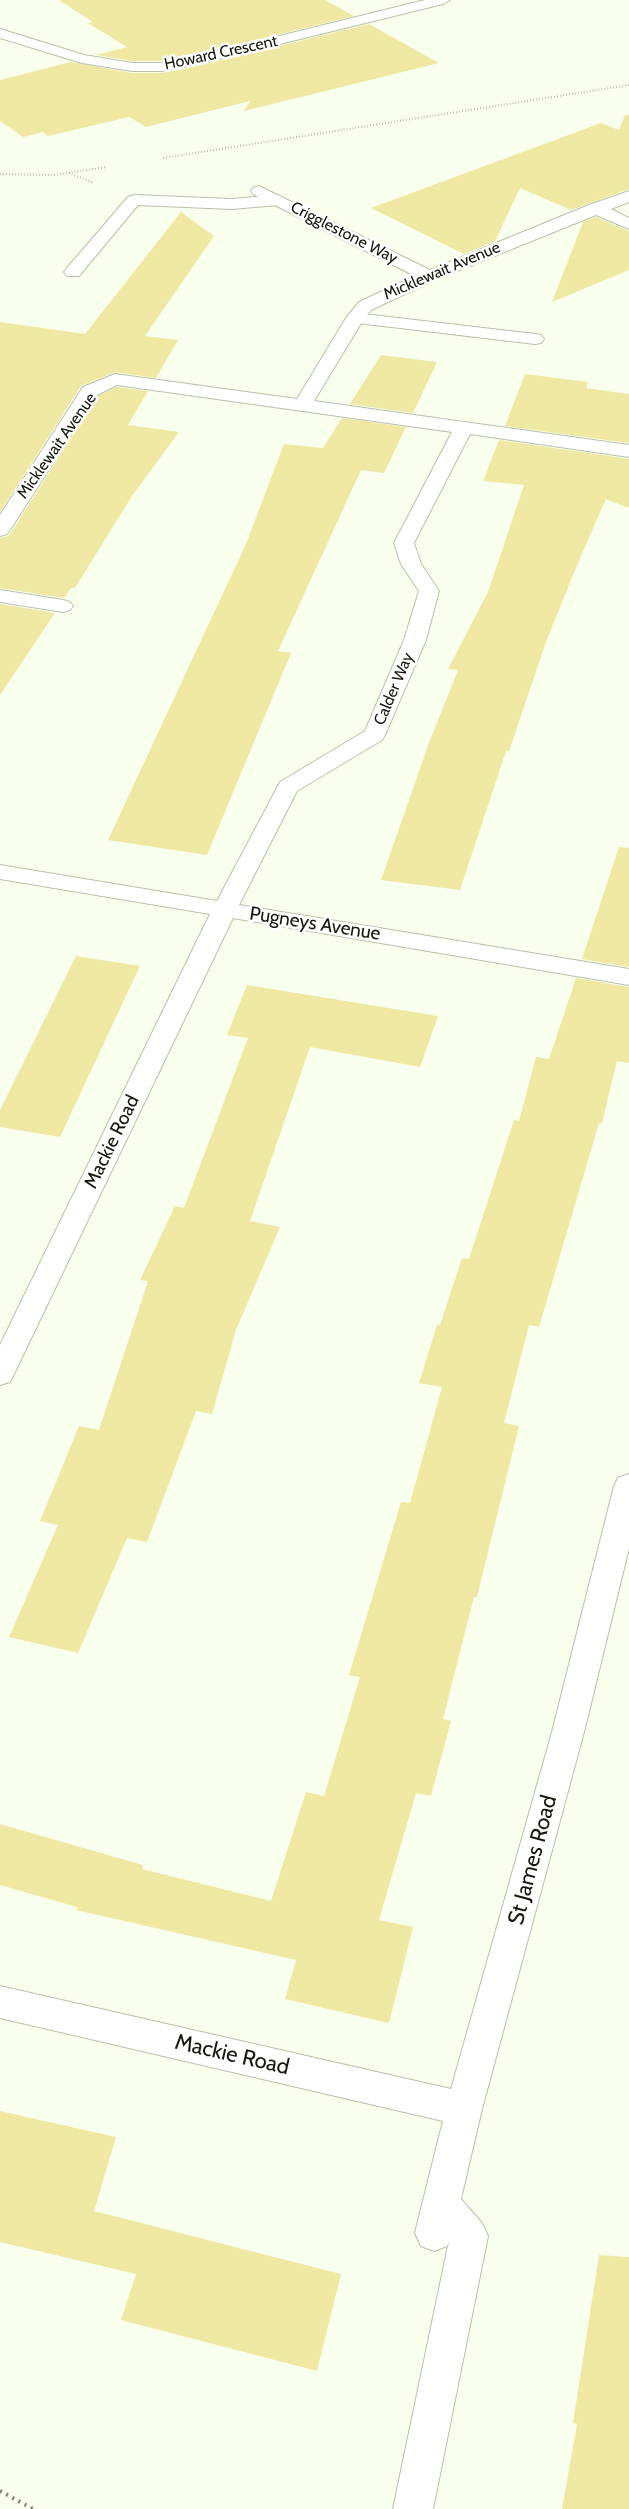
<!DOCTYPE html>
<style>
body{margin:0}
canvas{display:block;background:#f8ffec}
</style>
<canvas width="629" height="2509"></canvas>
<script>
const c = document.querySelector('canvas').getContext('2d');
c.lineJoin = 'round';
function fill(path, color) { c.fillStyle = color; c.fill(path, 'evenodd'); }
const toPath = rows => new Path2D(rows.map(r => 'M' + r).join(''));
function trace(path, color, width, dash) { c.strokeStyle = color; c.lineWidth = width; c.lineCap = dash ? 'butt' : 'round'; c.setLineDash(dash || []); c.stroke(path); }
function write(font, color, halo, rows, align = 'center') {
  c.font = font + ' Cabin,sans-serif'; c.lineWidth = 5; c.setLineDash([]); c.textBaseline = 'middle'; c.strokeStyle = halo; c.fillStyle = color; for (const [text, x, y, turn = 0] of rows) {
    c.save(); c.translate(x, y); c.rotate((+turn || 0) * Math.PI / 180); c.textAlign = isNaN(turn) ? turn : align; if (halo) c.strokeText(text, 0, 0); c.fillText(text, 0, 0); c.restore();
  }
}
const building = toPath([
 [59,0,325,0,354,16,190,56,161,61,132,61,96,55,127,47,88,23,93,22],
 [369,24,439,63,244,111,250,101,146,127,129,117,48,136,43,132,23,137,0,121,0,80,71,62,132,73,161,73,190,68],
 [625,115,629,115,629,189,571,210,520,188,495,241,464,254,371,208,601,123,619,130],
 [181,212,214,236,145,336,178,340,156,378,115,372,81,386,0,512,0,322,85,334],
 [596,217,629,231,629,270,552,302,583,222],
 [381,355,437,362,413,413,350,404],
 [525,374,588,382,586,388,629,394,629,443,505,426],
 [117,387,148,391,128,425,179,432,132,496,75,588,71,588,64,598,0,588,0,538,8,536,12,531,98,396],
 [342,418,406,427,384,473,361,470,278,651,291,653,207,855,108,840,246,544,284,444,323,448],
 [499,440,629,459,629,508,606,499,580,558,546,642,509,751,506,751,460,890,381,880,430,740,458,670,448,669,488,592,524,485,483,481],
 [0,604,55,613,0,695],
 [619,847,629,848,629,967,582,959],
 [76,956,140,966,60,1137,0,1127,0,1110],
 [576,978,629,987,629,1063,617,1061,602,1123,599,1123,539,1327,529,1325,504,1423,519,1426,477,1597,474,1597,443,1719,451,1721,431,1796,416,1793,379,1920,413,1927,389,2023,285,1999,296,1960,76,1910,77,1907,0,1885,0,1824,143,1865,142,1869,271,1901,306,1792,324,1796,360,1677,349,1675,401,1502,410,1503,442,1387,419,1383,437,1325,440,1325,462,1258,469,1259,514,1120,519,1121,536,1057,549,1059],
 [247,985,438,1016,420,1067,310,1047,250,1221,280,1227,236,1330,212,1414,196,1411,147,1542,127,1538,78,1653,9,1637,58,1525,40,1521,79,1426,99,1430,148,1281,140,1280,175,1206,184,1208,248,1038,227,1035],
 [0,2111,116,2137,94,2211,341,2274,317,2371,121,2320,136,2274,0,2242],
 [599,2255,629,2257,629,2509,562,2509,577,2424,573,2423]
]);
const pathFar1 = toPath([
 [163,158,629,85],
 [69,173,94,183],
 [0,174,54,175,107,167]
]);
const path = toPath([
 [0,2491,33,2509]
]);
const lane = toPath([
 [134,195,232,199,278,195,286,200,278,205,232,209,138,205,79,276,67,276,64,272,67,268,128,197,134,195],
 [355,313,535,334,541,335,544,339,541,343,535,344,349,322,346,318,349,314,355,313],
 [441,2186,454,2191,482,2223,488,2236,433,2509,393,2509,449,2241,428,2217,422,2204,428,2191,441,2186]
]);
const street = toPath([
 [425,0,450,0,443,4,190,66,161,71,132,71,82,63,0,38,0,29,84,55,132,63,161,63,190,58,425,0],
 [259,186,430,270,589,205,629,191,629,202,611,209,629,218,629,229,596,215,435,280,371,310,363,320,314,401,629,445,629,457,470,434,414,543,421,564,439,591,426,640,385,735,382,740,297,791,239,905,629,969,629,985,233,918,14,1374,10,1382,0,1385,0,1345,210,914,0,879,0,865,217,901,280,782,365,731,404,640,419,591,401,564,394,543,452,432,117,385,97,395,10,530,7,534,0,536,0,515,83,387,115,374,297,399,346,318,359,302,415,276,253,194,251,191,253,188,259,186],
 [0,590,63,600,70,602,73,606,70,610,63,612,0,602,0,590],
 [629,1474,629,1548,584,1732,482,2109,453,2233,447,2246,434,2251,421,2246,415,2233,443,2121,0,2018,0,1986,451,2089,552,1732,614,1486,618,1478,629,1474]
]);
const farStreetnames = [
 ["Howard Crescent",221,53,-12],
 ["Crigglestone Way",344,233,27],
 ["Micklewait Avenue",442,271,-23],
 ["Micklewait Avenue",57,446,-55],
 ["Calder Way",394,689,-67]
];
const streetNames = [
 ["Pugneys Avenue",315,924,9],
 ["Mackie Road",112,1142,-64]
];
const nearStreetnames = [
 ["St James Road",533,1860,-75],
 ["Mackie Road",232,2055,13]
];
fill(building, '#efe8a2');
trace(lane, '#b9c0aa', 2);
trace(street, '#b9c0aa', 2);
trace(pathFar1, '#7e8275', 2, [0.5, 2.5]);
trace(path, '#7e8275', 4, [2, 5]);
fill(lane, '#fff');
fill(street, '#fff');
write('16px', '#161810', '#fff', farStreetnames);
write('19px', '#161810', '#fff', streetNames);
write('22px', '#161810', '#fff', nearStreetnames);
</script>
